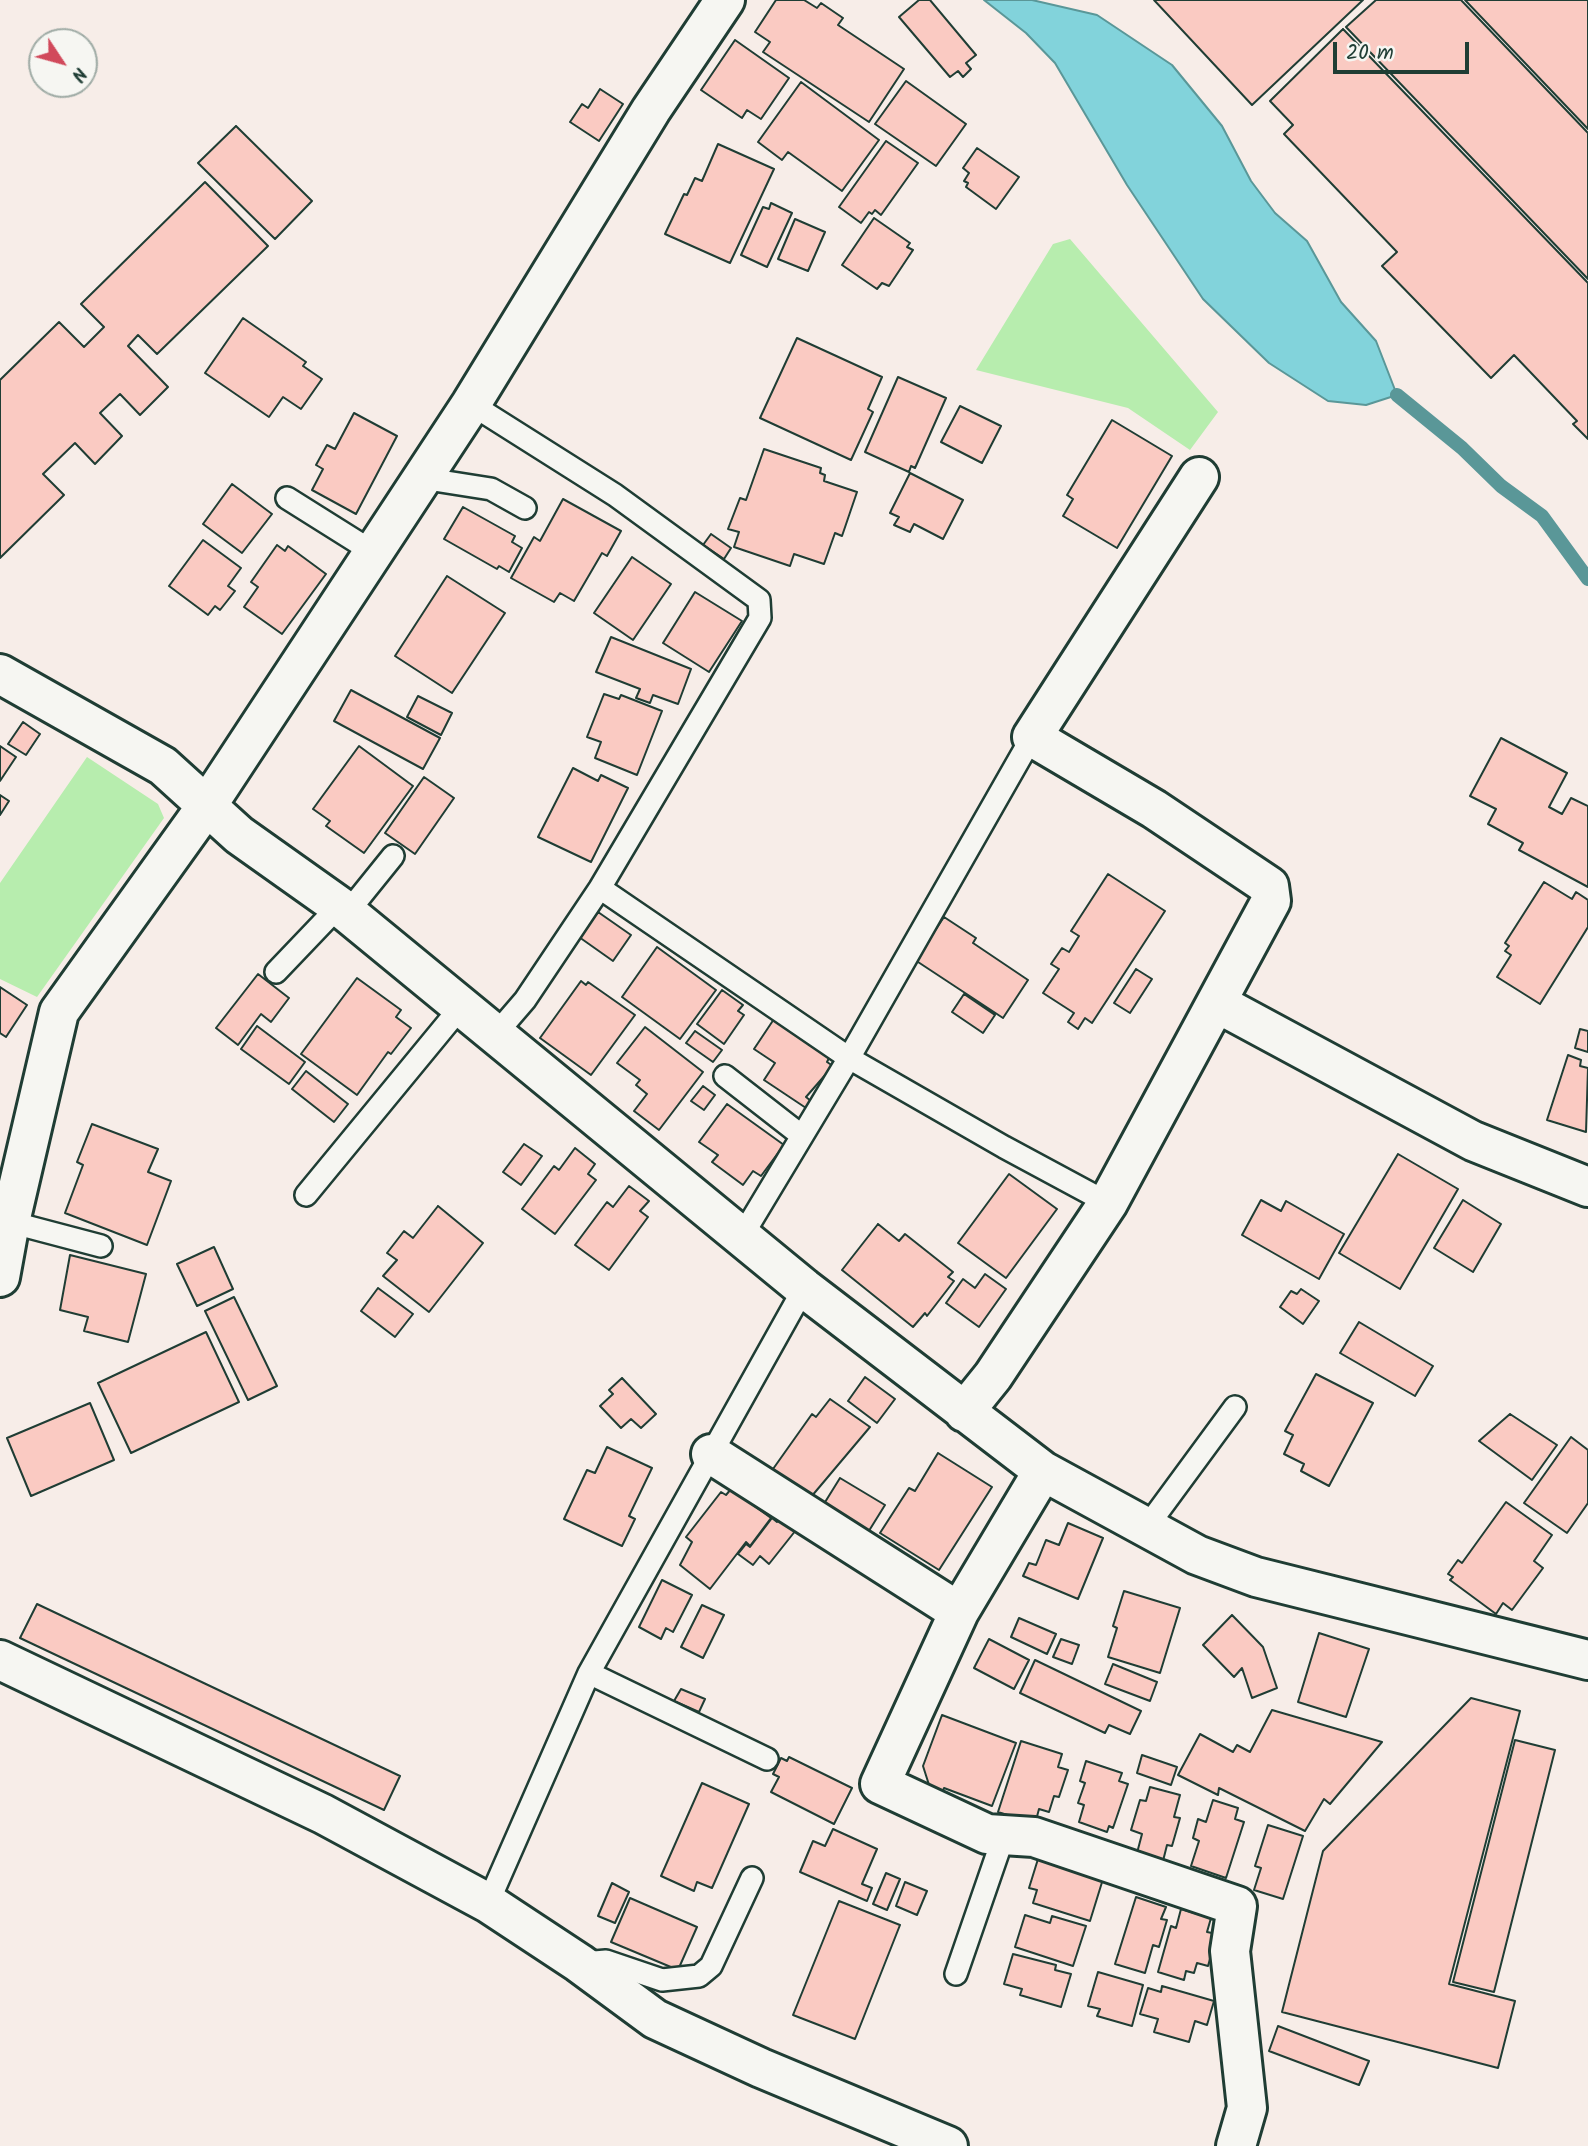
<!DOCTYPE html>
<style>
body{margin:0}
#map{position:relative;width:1588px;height:2146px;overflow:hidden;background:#f7ede8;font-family:Kalam,sans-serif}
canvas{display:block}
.north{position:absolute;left:28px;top:28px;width:70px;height:70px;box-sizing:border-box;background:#f6f6f2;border:2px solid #a0aca6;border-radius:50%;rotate:126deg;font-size:19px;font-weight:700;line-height:28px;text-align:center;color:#1f3d34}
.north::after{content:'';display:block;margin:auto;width:24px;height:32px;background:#d1495b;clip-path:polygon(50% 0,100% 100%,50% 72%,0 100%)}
.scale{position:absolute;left:1333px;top:42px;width:136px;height:32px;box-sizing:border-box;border:4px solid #1f3d34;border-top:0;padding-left:9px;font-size:21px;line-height:24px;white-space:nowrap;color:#1f3d34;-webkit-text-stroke:5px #f6f6f2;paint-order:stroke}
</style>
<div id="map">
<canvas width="1588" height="2146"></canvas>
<div class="north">N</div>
<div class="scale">20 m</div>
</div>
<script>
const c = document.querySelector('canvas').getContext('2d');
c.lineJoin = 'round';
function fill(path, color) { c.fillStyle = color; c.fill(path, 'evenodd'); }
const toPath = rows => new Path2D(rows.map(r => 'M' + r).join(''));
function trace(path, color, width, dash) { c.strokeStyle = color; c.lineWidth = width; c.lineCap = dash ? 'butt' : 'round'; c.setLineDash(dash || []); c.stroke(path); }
const green = toPath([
 [1070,239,1218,412,1190,450,1128,408,976,370,1053,244],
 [87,757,158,804,164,818,37,997,0,979,0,883]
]);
const water = toPath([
 [984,0,1032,0,1097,15,1172,65,1222,126,1251,181,1275,213,1307,241,1341,302,1376,341,1397,395,1366,405,1328,401,1269,363,1203,299,1127,185,1055,63,1026,33,984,0]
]);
const stream = toPath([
 [1397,395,1462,448,1501,486,1542,516,1588,579]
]);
const building = toPath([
 [776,0,804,0,817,8,821,3,843,18,838,25,904,69,869,122,763,52,770,42,755,32,776,0],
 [919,0,930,0,976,55,966,63,971,69,963,77,958,71,950,77,899,17,919,0],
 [1154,0,1363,0,1252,105,1154,0],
 [1376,0,1461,0,1588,133,1588,279,1346,27,1376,0],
 [1465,0,1588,0,1588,129,1465,0],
 [1343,29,1588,283,1588,439,1573,424,1577,421,1514,355,1491,378,1382,266,1397,252,1284,134,1293,125,1270,101,1343,29],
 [735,40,789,78,761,119,747,110,742,118,701,90,735,40],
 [906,81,966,124,936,166,875,124,906,81],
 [801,82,879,140,842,191,788,152,782,160,758,142,801,82],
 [600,89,623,104,599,141,570,122,582,104,588,108,600,89],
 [236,126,312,201,275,239,198,163,236,126],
 [886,141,918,163,881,215,875,210,872,214,869,212,861,223,839,207,886,141],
 [718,144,774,169,730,263,665,234,684,194,687,195,695,178,702,181,718,144],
 [977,148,1019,177,996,209,966,187,968,183,964,181,969,173,963,168,977,148],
 [205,182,268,246,157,354,138,335,128,346,168,387,140,415,120,394,100,413,122,436,95,464,75,443,43,474,64,495,0,558,0,380,59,322,84,347,104,327,81,304,205,182],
 [771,203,792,213,767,267,741,255,763,207,769,209,771,203],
 [874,218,910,243,907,247,913,250,889,286,882,283,877,289,842,265,874,218],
 [795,219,825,232,808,271,778,259,795,219],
 [243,318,306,362,303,366,322,379,301,409,283,397,269,417,205,373,243,318],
 [797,338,882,377,868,409,873,412,851,460,760,418,797,338],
 [898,377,946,398,915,468,911,466,909,472,865,452,898,377],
 [960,406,1001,426,982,463,941,442,960,406],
 [354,413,397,436,356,514,312,490,323,469,316,465,327,445,335,449,354,413],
 [1112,420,1172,456,1117,548,1063,516,1073,499,1067,495,1112,420],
 [764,449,821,468,820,473,825,475,824,481,857,492,842,536,835,533,824,564,794,554,790,566,734,547,739,532,728,529,740,498,746,500,764,449],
 [910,473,963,500,943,539,914,524,910,532,894,525,899,517,890,513,910,473],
 [232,484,272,514,242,553,203,524,232,484],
 [563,499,621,531,607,556,602,553,574,601,560,593,554,602,511,578,534,537,540,541,563,499],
 [463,507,515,536,512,542,522,548,509,572,499,566,497,569,444,539,463,507],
 [711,534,731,548,724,559,703,545,711,534],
 [203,540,241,568,228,586,235,591,220,610,215,606,208,615,169,586,203,540],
 [277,545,285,551,288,546,326,574,282,634,244,607,258,587,251,582,277,545],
 [632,557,671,584,633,640,594,613,632,557],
 [447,576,505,613,452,693,395,656,447,576],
 [695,592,742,621,709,672,663,643,695,592],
 [611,637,691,669,678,704,653,695,650,703,636,698,640,689,596,672,611,637],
 [351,690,440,738,423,769,334,721,351,690],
 [604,694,619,699,621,695,662,711,637,775,595,758,601,742,587,737,604,694],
 [418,696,452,713,441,735,407,717,418,696],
 [23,722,40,734,26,755,8,744,23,722],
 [1501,738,1567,773,1549,807,1562,814,1571,798,1588,806,1588,887,1519,850,1523,843,1488,824,1496,809,1470,796,1501,738],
 [0,746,16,757,0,781,0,746],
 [359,746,413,786,364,853,326,826,330,821,313,809,359,746],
 [573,768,598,781,601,775,628,788,591,862,538,837,573,768],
 [424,777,454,798,415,854,385,833,424,777],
 [0,795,9,801,0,815,0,795],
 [1108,874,1165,911,1092,1023,1085,1018,1078,1029,1068,1022,1074,1013,1043,993,1059,969,1051,964,1062,948,1069,952,1079,936,1071,931,1108,874],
 [1544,882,1572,899,1576,892,1588,900,1588,927,1540,1004,1497,977,1511,955,1505,951,1509,946,1505,943,1544,882],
 [598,912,631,935,613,961,579,937,598,912],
 [944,917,976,938,973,943,1028,980,1003,1018,915,960,944,917],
 [657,947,716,990,680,1039,622,997,657,947],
 [1136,969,1152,979,1130,1013,1114,1003,1136,969],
 [258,974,289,998,271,1022,261,1014,238,1045,216,1028,258,974],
 [357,978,401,1010,396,1017,411,1028,391,1054,388,1052,357,1095,301,1054,357,978],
 [581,981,586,985,588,982,635,1015,591,1075,540,1038,581,981],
 [0,987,27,1005,6,1037,0,1033,0,987],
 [722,990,743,1005,738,1011,744,1015,724,1044,697,1024,722,990],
 [964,994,995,1015,983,1033,952,1012,964,994],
 [774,1019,830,1056,827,1062,833,1066,806,1097,811,1101,806,1108,764,1080,775,1063,754,1049,774,1019],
 [257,1026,305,1062,289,1084,241,1049,257,1026],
 [645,1027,703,1072,659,1130,634,1111,647,1094,636,1085,640,1080,617,1063,645,1027],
 [1580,1029,1588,1031,1588,1052,1575,1048,1580,1029],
 [695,1031,722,1050,713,1062,686,1043,695,1031],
 [1568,1055,1581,1060,1580,1066,1588,1068,1586,1132,1547,1120,1568,1055],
 [306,1071,348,1104,334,1122,292,1089,306,1071],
 [703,1086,715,1095,704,1110,691,1101,703,1086],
 [727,1104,784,1145,761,1176,753,1171,743,1185,712,1162,718,1155,699,1142,727,1104],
 [92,1124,158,1149,148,1172,171,1181,147,1245,65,1213,83,1165,77,1162,92,1124],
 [524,1144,542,1156,521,1185,503,1172,524,1144],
 [575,1148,595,1164,588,1174,596,1180,555,1234,522,1209,554,1166,559,1170,575,1148],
 [1398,1154,1458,1189,1400,1289,1339,1253,1398,1154],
 [1009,1174,1057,1209,1006,1278,958,1243,1009,1174],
 [629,1186,649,1201,640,1211,648,1217,609,1270,575,1245,607,1202,613,1207,629,1186],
 [1261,1200,1281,1211,1286,1201,1344,1234,1319,1279,1242,1235,1261,1200],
 [1463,1200,1501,1224,1473,1272,1434,1248,1463,1200],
 [438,1206,483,1243,429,1312,383,1276,397,1260,387,1253,404,1231,413,1238,438,1206],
 [878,1224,899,1241,905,1234,953,1272,948,1277,954,1281,927,1316,925,1313,913,1327,842,1270,878,1224],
 [214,1247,233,1289,197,1306,177,1264,214,1247],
 [70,1255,146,1274,128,1342,84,1331,88,1317,60,1310,70,1255],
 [985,1274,1006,1289,979,1327,946,1303,963,1279,975,1288,985,1274],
 [378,1288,413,1314,395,1337,361,1311,378,1288],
 [1301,1289,1319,1301,1303,1324,1280,1307,1291,1291,1297,1294,1301,1289],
 [234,1297,277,1386,248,1400,205,1311,234,1297],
 [1359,1322,1433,1366,1415,1396,1340,1353,1359,1322],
 [206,1332,239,1402,131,1453,98,1383,206,1332],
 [1316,1374,1373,1403,1329,1486,1301,1471,1304,1464,1284,1454,1293,1435,1285,1431,1316,1374],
 [865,1377,895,1399,877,1423,848,1401,865,1377],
 [622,1378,656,1414,641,1428,631,1419,621,1428,600,1406,613,1394,609,1390,622,1378],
 [830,1399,870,1427,811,1497,773,1469,812,1414,816,1417,830,1399],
 [90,1403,114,1460,31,1496,7,1438,90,1403],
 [1510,1414,1557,1445,1532,1480,1479,1441,1510,1414],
 [1571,1437,1588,1450,1588,1503,1567,1533,1524,1503,1571,1437],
 [607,1447,652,1468,629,1516,635,1519,622,1546,564,1519,587,1470,595,1473,607,1447],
 [938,1453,992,1487,939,1570,880,1533,909,1488,915,1491,938,1453],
 [840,1478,885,1505,867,1534,822,1507,840,1478],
 [731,1489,771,1518,750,1546,746,1542,710,1589,680,1565,692,1542,686,1537,721,1492,726,1495,731,1489],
 [1506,1502,1552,1535,1534,1561,1543,1568,1512,1610,1503,1603,1496,1614,1450,1580,1453,1577,1448,1574,1458,1560,1462,1563,1506,1502],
 [772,1518,777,1522,779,1518,796,1530,769,1564,760,1556,753,1565,738,1554,746,1544,750,1547,772,1518],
 [1068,1523,1103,1538,1078,1599,1023,1576,1029,1563,1036,1565,1046,1540,1059,1545,1068,1523],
 [662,1580,692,1595,673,1632,666,1628,661,1639,639,1627,662,1580],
 [1124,1591,1180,1608,1160,1673,1108,1657,1117,1628,1113,1626,1124,1591],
 [37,1604,400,1776,384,1810,20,1638,37,1604],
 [702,1605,724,1615,703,1658,681,1647,702,1605],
 [1232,1615,1263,1647,1277,1688,1252,1698,1242,1668,1234,1677,1203,1645,1232,1615],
 [1019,1618,1056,1634,1047,1654,1011,1637,1019,1618],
 [1319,1633,1369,1649,1346,1717,1298,1702,1319,1633],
 [989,1639,1029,1660,1014,1689,974,1668,989,1639],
 [1061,1639,1079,1645,1072,1664,1053,1657,1061,1639],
 [1035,1660,1141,1711,1130,1734,1109,1725,1105,1733,1020,1693,1035,1660],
 [1113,1664,1157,1682,1150,1701,1105,1684,1113,1664],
 [681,1689,705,1699,699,1712,674,1701,681,1689],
 [1471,1698,1520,1711,1449,1984,1515,2001,1498,2068,1282,2012,1323,1851,1471,1698],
 [1272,1710,1382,1742,1330,1804,1324,1799,1305,1831,1219,1788,1218,1795,1178,1775,1200,1734,1233,1752,1237,1745,1250,1752,1272,1710],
 [942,1715,1016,1743,992,1806,944,1788,942,1793,930,1788,923,1766,942,1715],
 [1515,1740,1555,1750,1494,1992,1453,1982,1515,1740],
 [1021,1741,1062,1754,1058,1767,1068,1770,1059,1797,1054,1796,1049,1812,1039,1809,1035,1824,998,1812,1021,1741],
 [1142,1755,1177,1767,1171,1785,1137,1773,1142,1755],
 [789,1757,852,1788,834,1824,771,1792,779,1777,773,1774,781,1758,787,1761,789,1757],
 [1086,1761,1122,1773,1119,1781,1128,1784,1113,1828,1109,1826,1107,1832,1079,1822,1084,1805,1078,1803,1085,1783,1080,1781,1086,1761],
 [702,1783,749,1804,712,1888,697,1882,694,1891,661,1876,702,1783],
 [1150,1787,1180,1795,1174,1817,1180,1818,1172,1846,1167,1845,1163,1861,1137,1853,1142,1834,1131,1830,1140,1800,1146,1801,1150,1787],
 [1213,1800,1238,1808,1235,1819,1244,1822,1226,1878,1191,1866,1199,1841,1193,1838,1198,1819,1206,1822,1213,1800],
 [1268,1825,1303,1836,1283,1899,1254,1890,1261,1868,1255,1866,1268,1825],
 [833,1829,877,1849,862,1884,872,1888,867,1901,800,1872,813,1841,825,1846,833,1829],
 [1038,1859,1103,1879,1090,1921,1033,1903,1037,1890,1029,1888,1038,1859],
 [886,1873,900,1879,887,1910,873,1904,886,1873],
 [905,1882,927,1891,917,1915,896,1906,905,1882],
 [612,1883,629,1892,615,1923,598,1916,612,1883],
 [1136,1897,1166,1907,1161,1919,1167,1920,1159,1947,1153,1945,1145,1973,1115,1964,1136,1897],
 [630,1898,697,1927,678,1970,611,1942,630,1898],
 [839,1901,900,1925,855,2039,793,2015,839,1901],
 [1181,1909,1211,1918,1207,1932,1217,1934,1208,1966,1197,1963,1194,1973,1186,1971,1184,1980,1158,1972,1171,1926,1176,1928,1181,1909],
 [1025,1915,1050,1923,1052,1916,1086,1926,1073,1966,1015,1947,1025,1915],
 [1013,1954,1056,1965,1055,1970,1071,1974,1061,2007,1020,1995,1022,1989,1004,1984,1013,1954],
 [1098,1972,1143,1985,1132,2026,1097,2016,1100,2009,1088,2006,1098,1972],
 [1162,1986,1214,2001,1207,2025,1195,2021,1189,2042,1154,2032,1158,2019,1140,2014,1148,1988,1161,1992,1162,1986],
 [1278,2026,1369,2061,1359,2085,1269,2051,1278,2026]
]);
const service = toPath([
 [471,404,615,495,759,600,760,618,600,888,525,1000,494,1036],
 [421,478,491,489,525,508],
 [287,498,373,552],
 [600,888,849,1058,1004,1147,1108,1203],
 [347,913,393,856],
 [276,972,339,906],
 [725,1076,802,1136],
 [306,1195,460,1008],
 [10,1222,101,1246],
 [742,1236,849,1058,1032,737],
 [1146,1528,1235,1407],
 [589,1673,767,1759],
 [488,1903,589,1673,804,1288],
 [583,1963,606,1961,662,1980,699,1976,711,1966,752,1878],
 [956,1974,1004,1835]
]);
const minor = toPath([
 [0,674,163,766,239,835,339,906,804,1288,1043,1471,1197,1555,1256,1577,1588,1660],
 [1217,1003,1473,1141,1588,1187],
 [0,1277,10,1222,59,1012,208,804,471,404,651,110,725,0],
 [964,1412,993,1376,1108,1203,1271,901,1269,886,1154,809,1032,737,1199,477],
 [711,1454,959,1612],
 [1043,1471,959,1612,880,1784,987,1834,1034,1837,1237,1906,1230,1951,1247,2108,1236,2146],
 [0,1660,323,1814,488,1903,579,1963,655,2019,761,2068,948,2146]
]);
fill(green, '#b7edae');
fill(water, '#82d3db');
trace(water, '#5a9798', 2);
trace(stream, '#5a9798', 14);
fill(building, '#facac2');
trace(building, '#1f3d34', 2);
trace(service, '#1f3d34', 26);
trace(minor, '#1f3d34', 44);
trace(service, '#f6f6f2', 21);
trace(minor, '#f6f6f2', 38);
</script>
